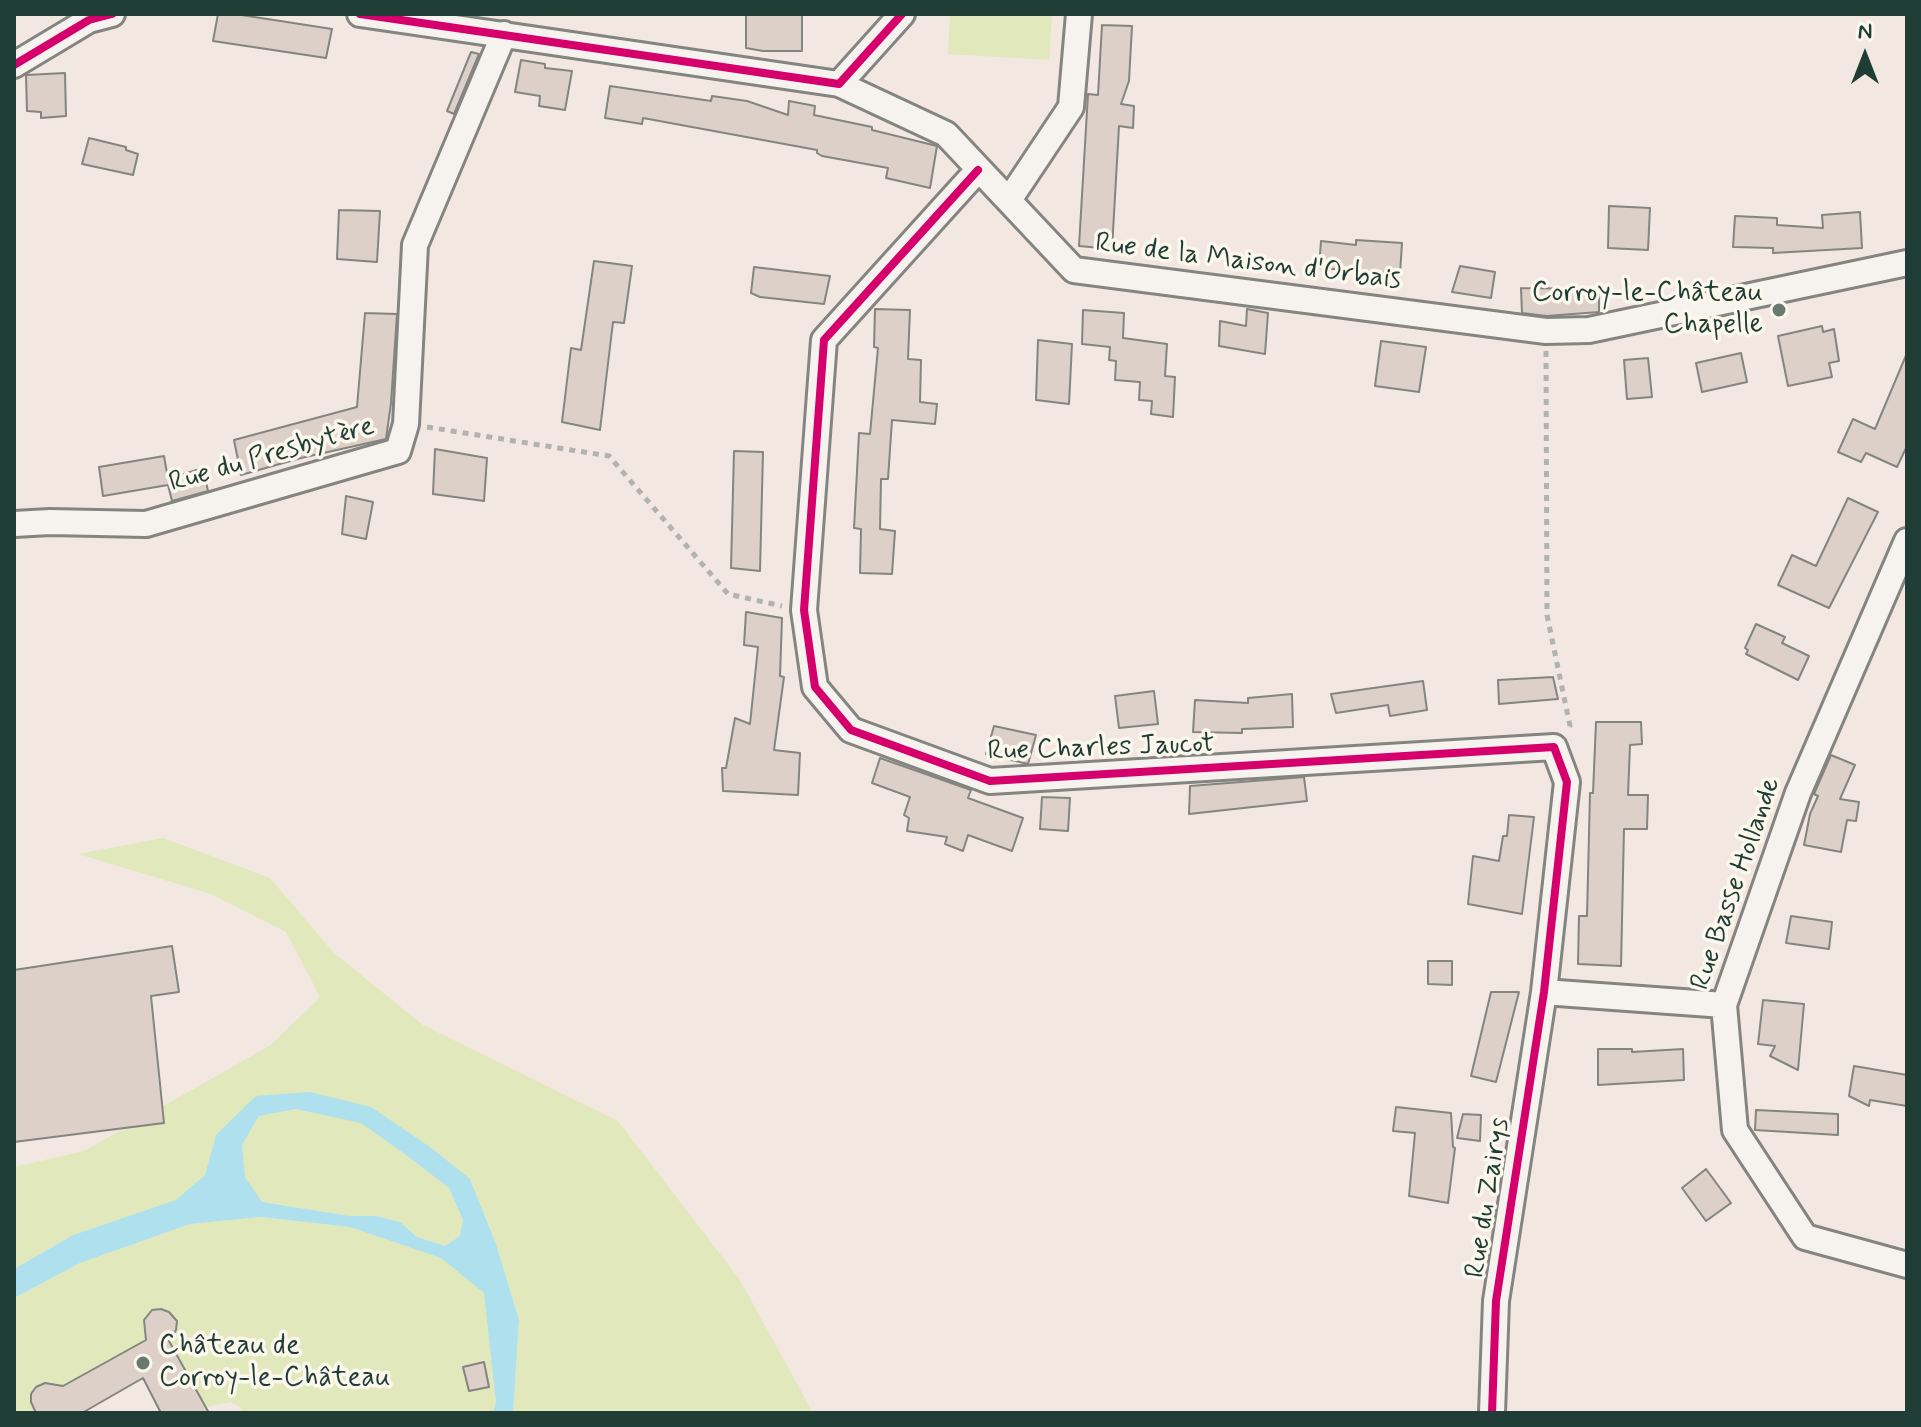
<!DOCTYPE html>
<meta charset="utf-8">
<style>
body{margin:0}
#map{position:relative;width:1921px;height:1427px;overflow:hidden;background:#f3e8e1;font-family:Mynerve,sans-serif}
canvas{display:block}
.frame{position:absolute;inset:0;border:16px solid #1f3d34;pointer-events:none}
.north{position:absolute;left:1825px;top:16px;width:80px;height:80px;-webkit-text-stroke:6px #fbf7ec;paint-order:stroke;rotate:0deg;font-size:22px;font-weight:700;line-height:32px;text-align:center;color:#1f3d34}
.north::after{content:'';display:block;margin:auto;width:28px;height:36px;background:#1f3d34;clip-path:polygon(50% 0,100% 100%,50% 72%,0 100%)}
</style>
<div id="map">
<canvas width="1921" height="1427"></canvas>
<div class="frame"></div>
<div class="north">N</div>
</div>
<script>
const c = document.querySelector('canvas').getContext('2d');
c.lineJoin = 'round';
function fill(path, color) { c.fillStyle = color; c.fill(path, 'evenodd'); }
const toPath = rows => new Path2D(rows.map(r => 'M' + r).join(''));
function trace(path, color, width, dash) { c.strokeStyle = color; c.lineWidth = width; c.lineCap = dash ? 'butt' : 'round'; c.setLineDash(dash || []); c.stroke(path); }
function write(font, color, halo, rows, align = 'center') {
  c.font = font + ' Mynerve,sans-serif'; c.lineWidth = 7; c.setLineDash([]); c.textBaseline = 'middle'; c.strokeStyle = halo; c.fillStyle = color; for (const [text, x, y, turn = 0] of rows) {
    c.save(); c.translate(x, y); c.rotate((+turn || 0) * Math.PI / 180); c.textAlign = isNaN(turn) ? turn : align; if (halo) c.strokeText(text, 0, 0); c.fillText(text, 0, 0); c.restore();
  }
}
const green = toPath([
 [950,14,1052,14,1049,60,948,54],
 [163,838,270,878,334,953,423,1025,618,1121,740,1280,813,1413,513,1413,519,1320,496,1244,470,1179,310,1092,216,1135,205,1175,176,1201,73,1235,14,1269,14,1167,84,1151,271,1045,320,997,286,932,211,894,78,854],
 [296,1109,361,1122,406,1155,449,1188,463,1220,460,1236,445,1246,417,1237,400,1222,376,1216,350,1216,262,1202,245,1177,242,1145,259,1116],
 [261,1217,350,1227,442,1258,485,1293,496,1402,493,1413,243,1413,239,1406,231,1402,206,1407,168,1339,176,1330,177,1321,169,1312,160,1309,152,1310,144,1320,145,1333,150,1339,59,1389,55,1385,45,1383,36,1387,31,1394,31,1402,39,1413,14,1413,14,1298,80,1263,190,1224]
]);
const water = toPath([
 [310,1092,371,1107,430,1147,470,1179,496,1244,519,1320,513,1413,493,1413,496,1402,484,1293,441,1258,350,1227,261,1217,190,1224,80,1263,14,1298,14,1269,73,1235,176,1200,205,1175,216,1135,256,1096],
 [296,1109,361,1123,406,1155,449,1188,463,1220,460,1236,445,1246,417,1237,400,1222,376,1216,350,1216,262,1202,245,1177,242,1145,259,1116]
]);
const building = toPath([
 [218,14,235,14,332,29,326,58,213,41,218,14],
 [746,14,802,14,802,51,763,51,746,48,746,14],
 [1102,25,1132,26,1129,81,1121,104,1134,106,1133,128,1119,126,1112,249,1079,246,1088,94,1098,95,1102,25],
 [471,52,479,54,454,114,447,111,471,52],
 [521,60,545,64,545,68,572,71,565,110,539,106,540,96,515,92,521,60],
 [65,73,66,116,41,118,41,112,27,111,26,75,65,73],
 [610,86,711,101,712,96,747,101,788,115,789,101,815,106,814,115,872,127,872,130,937,146,930,188,886,178,888,168,822,156,817,153,817,150,643,118,642,124,605,118,610,86],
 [89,138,126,147,126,150,138,154,133,175,82,164,89,138],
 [1609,206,1650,208,1648,250,1608,248,1609,206],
 [339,210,380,211,377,262,337,259,339,210],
 [1860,212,1862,248,1773,253,1773,248,1733,247,1735,216,1777,218,1777,225,1823,228,1822,215,1860,212],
 [1356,240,1402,243,1400,274,1319,268,1321,241,1356,245,1356,240],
 [594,261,632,266,624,323,613,322,600,430,562,422,571,348,581,350,594,261],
 [1460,266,1495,272,1491,298,1452,292,1460,266],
 [754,267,830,276,824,304,760,297,751,293,754,267],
 [1521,288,1599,289,1599,312,1547,316,1522,313,1521,288],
 [875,309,910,310,908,359,921,360,920,402,937,404,935,424,892,420,888,479,881,479,880,529,895,531,892,574,860,573,861,529,854,528,859,433,870,434,878,348,874,347,875,309],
 [1247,309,1268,313,1265,354,1219,346,1220,321,1246,326,1247,309],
 [1083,310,1124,313,1123,338,1167,344,1165,376,1175,377,1173,417,1151,414,1152,401,1139,400,1140,382,1115,380,1116,361,1109,360,1110,347,1082,344,1083,310],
 [365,313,397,314,391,403,386,439,301,458,241,475,234,440,357,407,365,313],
 [1822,326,1823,332,1834,329,1839,361,1829,363,1832,377,1788,386,1778,336,1822,326],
 [1038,340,1072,344,1069,404,1036,400,1038,340],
 [1381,341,1426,347,1419,392,1375,386,1381,341],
 [1741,353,1747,382,1702,392,1696,363,1741,353],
 [1907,353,1907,446,1897,467,1866,453,1861,462,1838,452,1853,419,1875,429,1907,353],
 [1648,358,1652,397,1627,399,1624,360,1648,358],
 [435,449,487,458,484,501,433,494,435,449],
 [734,451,763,452,760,571,731,568,734,451],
 [164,456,168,479,203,468,208,491,172,501,168,485,103,496,99,467,164,456],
 [346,496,373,502,366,539,342,534,346,496],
 [1848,498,1878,512,1829,608,1778,585,1792,555,1816,566,1848,498],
 [746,612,782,618,780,676,784,677,774,750,800,753,798,795,723,791,722,768,726,768,735,718,750,724,758,647,744,645,746,612],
 [1756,624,1785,637,1782,643,1809,656,1798,680,1746,654,1748,650,1745,648,1756,624],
 [1553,677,1558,699,1499,704,1498,680,1553,677],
 [1423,681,1427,710,1390,716,1388,705,1336,713,1331,694,1423,681],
 [1154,691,1158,724,1119,728,1115,696,1154,691],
 [1292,694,1293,727,1242,729,1242,733,1193,732,1195,700,1248,703,1248,698,1292,694],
 [1596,722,1641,722,1642,744,1630,745,1628,795,1648,795,1647,829,1624,829,1621,966,1578,964,1579,916,1587,916,1590,793,1593,793,1596,722],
 [994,726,1036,735,1028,764,986,754,994,726],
 [1831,755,1855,765,1840,799,1859,802,1856,821,1847,820,1841,852,1804,845,1810,814,1818,796,1814,794,1831,755],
 [880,758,971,790,968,798,1023,818,1012,851,968,835,963,851,945,844,947,837,907,831,909,818,904,815,910,797,872,783,880,758],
 [1304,777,1307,801,1189,814,1190,786,1304,777],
 [1042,797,1070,798,1068,831,1040,829,1042,797],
 [1509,815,1534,817,1522,914,1468,904,1473,856,1499,861,1503,836,1507,836,1509,815],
 [1791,916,1832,922,1829,949,1786,943,1791,916],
 [172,946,179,992,151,996,164,1123,14,1142,14,970,172,946],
 [1428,961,1452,961,1452,985,1428,984,1428,961],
 [1491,992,1519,992,1496,1082,1471,1076,1491,992],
 [1763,1000,1804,1004,1798,1070,1770,1056,1775,1046,1758,1044,1763,1000],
 [1598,1049,1632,1049,1632,1052,1683,1049,1684,1080,1598,1085,1598,1049],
 [1854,1066,1907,1075,1907,1106,1870,1100,1869,1106,1849,1096,1854,1066],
 [1396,1107,1451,1113,1453,1147,1455,1148,1448,1203,1409,1196,1415,1133,1393,1131,1396,1107],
 [1756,1110,1838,1114,1838,1135,1755,1130,1756,1110],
 [1463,1114,1481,1115,1480,1141,1457,1138,1463,1114],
 [1706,1169,1731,1203,1706,1221,1682,1188,1706,1169],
 [161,1309,169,1312,177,1321,176,1330,169,1341,209,1413,161,1413,143,1378,82,1413,36,1413,31,1402,31,1394,36,1387,45,1383,63,1386,146,1340,144,1320,152,1310,161,1309],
 [484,1362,489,1387,469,1391,463,1367,484,1362]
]);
const path = toPath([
 [1546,351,1547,615,1570,726,1567,730],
 [427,427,609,456,728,594,782,606]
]);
const minor = toPath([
 [360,14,839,84,946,134,1074,270,1546,331,1589,330,1907,263],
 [14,65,89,20,112,14],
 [839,84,902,14],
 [978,170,824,340,804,610,815,687,851,730,990,781,1554,747,1567,782,1544,992,1496,1301,1492,1413],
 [1009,200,1071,107,1079,14],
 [14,524,50,522,146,524,398,451,406,424,415,245,504,34],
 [1907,541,1798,793,1724,1005,1735,1130,1805,1237,1907,1265],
 [1544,992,1724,1005]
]);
const cycleway = toPath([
 [360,14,839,84,902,14],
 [14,65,89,20,112,14],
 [978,170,824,340,804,610,815,687,851,730,990,781,1554,747,1567,782,1544,992,1496,1301,1492,1413]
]);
const markers = [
 [1779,310,8,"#697971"],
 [143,1363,8,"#697971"]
];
const streetNames = [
 ["Rue de la Maison d'Orbais",1248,263,7],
 ["Rue du Presbytère",272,456,-16],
 ["Rue Charles Jaucot",1101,749,-2],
 ["Rue Basse Hollande",1737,884,-71],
 ["Rue du Zairys",1489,1198,-81]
];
const poiNames = [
 ["Corroy-le-Château",1763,294],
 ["Chapelle",1763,326],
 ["Château de",159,1347,"left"],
 ["Corroy-le-Château",159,1379,"left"]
];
fill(green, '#e0e8bc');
fill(water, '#afe0ed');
fill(building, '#ddd0c9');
trace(building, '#848480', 2);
trace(minor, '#848480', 30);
trace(path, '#b2b2af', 5, [6, 6]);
trace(minor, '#f6f3ef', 24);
trace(cycleway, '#d6006c', 8);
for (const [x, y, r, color] of markers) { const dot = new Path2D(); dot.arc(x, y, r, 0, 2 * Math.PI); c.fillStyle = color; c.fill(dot); trace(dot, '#fbf7ec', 3); }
write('28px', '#1f3d34', '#fbf7ec', streetNames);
write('28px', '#1f3d34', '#fbf7ec', poiNames, 'right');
</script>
